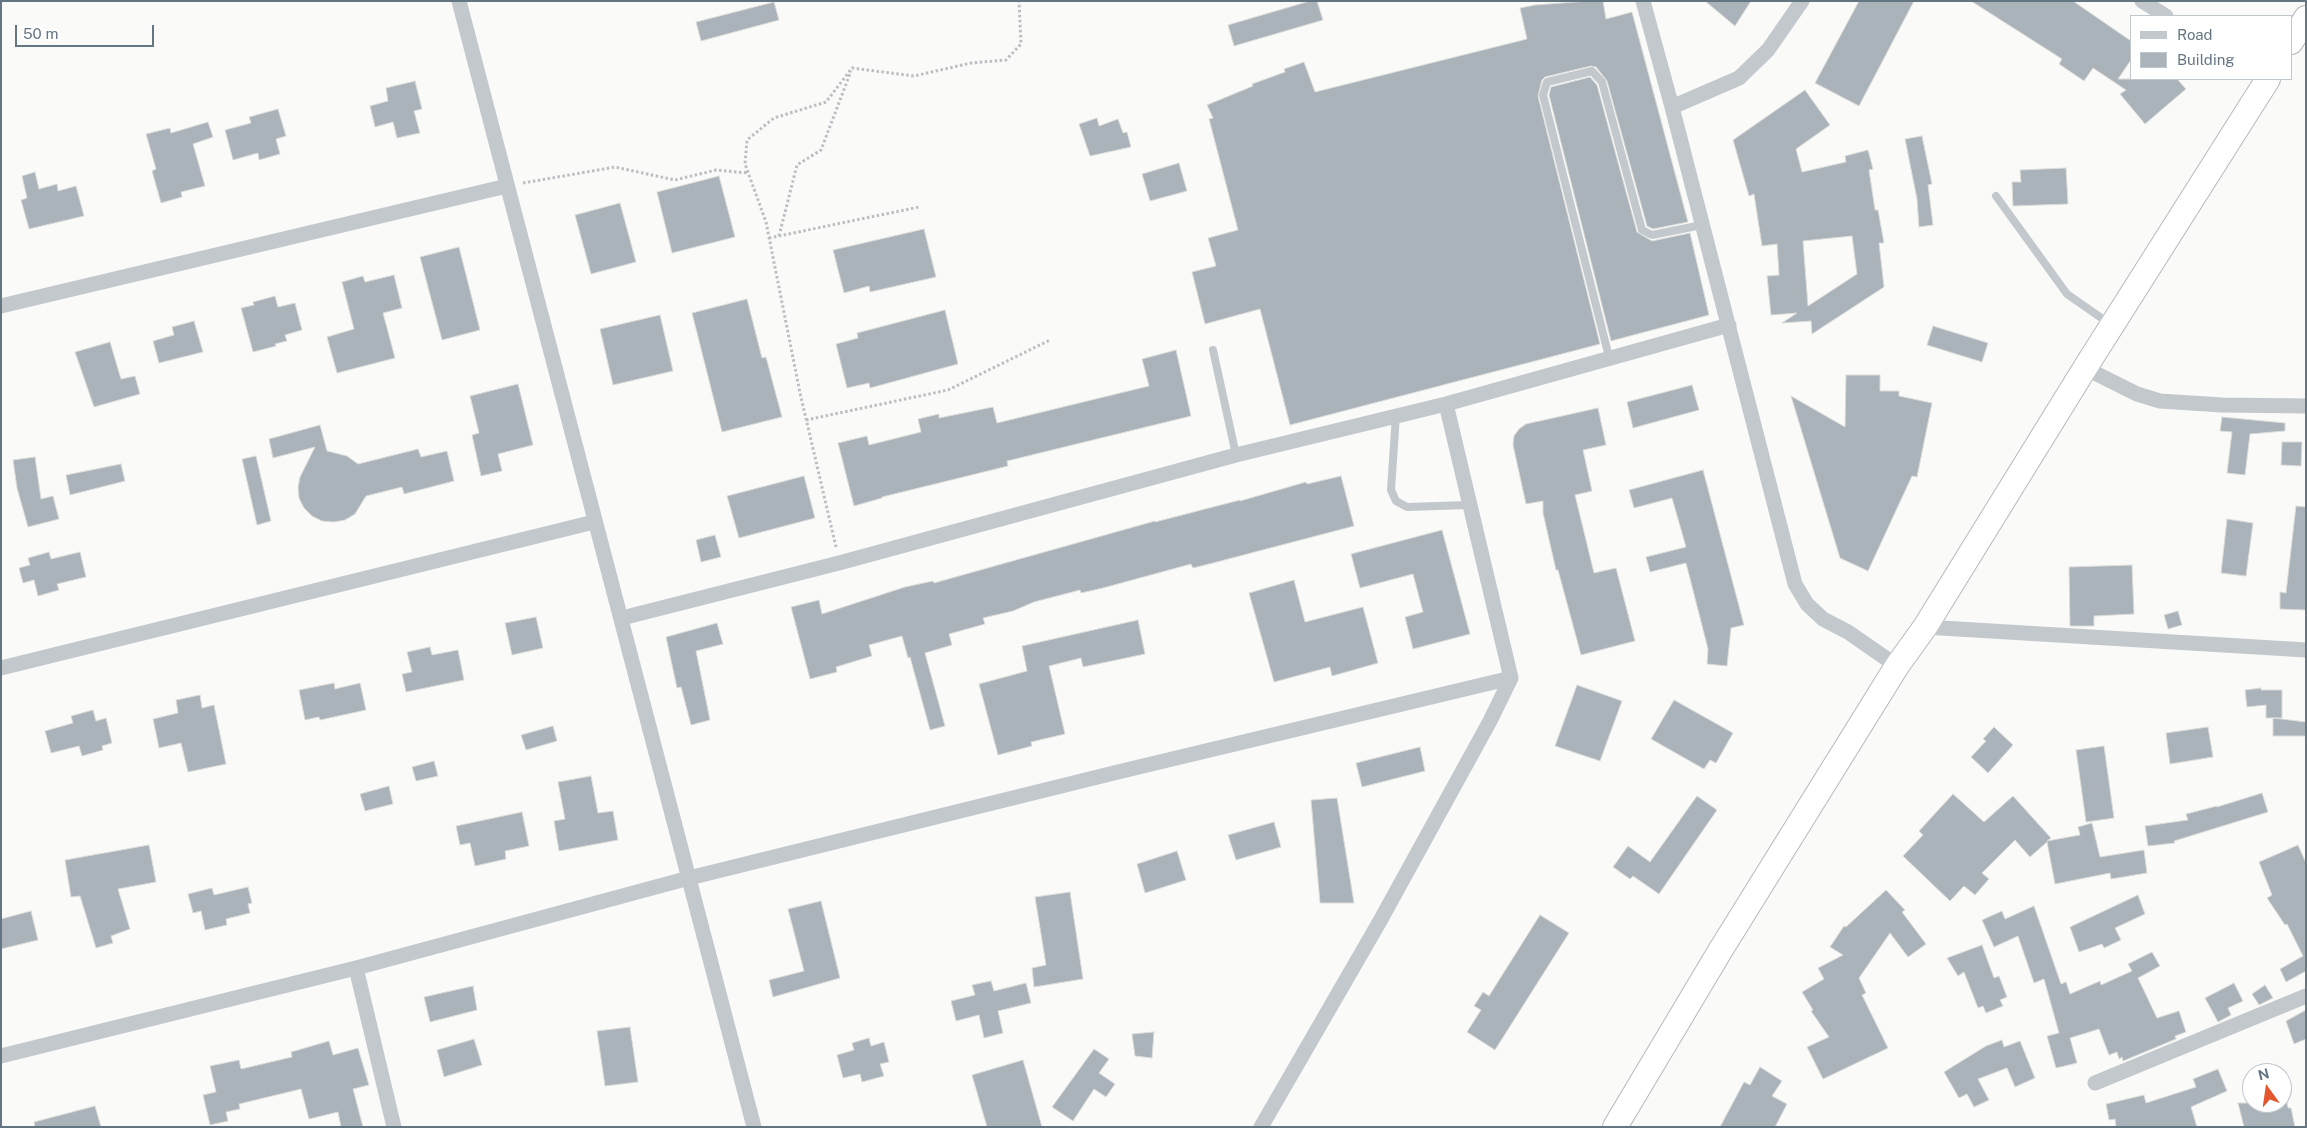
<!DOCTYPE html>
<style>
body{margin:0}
#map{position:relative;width:2307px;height:1128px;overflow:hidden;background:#fafaf8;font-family:"Public Sans",sans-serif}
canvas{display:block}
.frame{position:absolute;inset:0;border:2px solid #657683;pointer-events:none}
.legend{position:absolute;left:2130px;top:15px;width:162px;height:65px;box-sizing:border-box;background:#fff;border:1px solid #c1c8cd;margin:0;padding:6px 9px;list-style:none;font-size:15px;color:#657683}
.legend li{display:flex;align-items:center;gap:10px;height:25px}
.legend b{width:25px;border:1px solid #c1c8cd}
.north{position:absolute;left:2242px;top:1063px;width:50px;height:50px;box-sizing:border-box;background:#fff;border:1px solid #c1c8cd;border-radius:50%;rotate:346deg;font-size:14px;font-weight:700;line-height:20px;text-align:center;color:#657683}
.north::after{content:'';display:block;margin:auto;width:18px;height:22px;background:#e4572e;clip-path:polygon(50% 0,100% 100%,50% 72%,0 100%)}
.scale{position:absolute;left:15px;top:25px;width:139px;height:22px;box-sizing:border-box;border:2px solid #657683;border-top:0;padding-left:6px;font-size:15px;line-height:18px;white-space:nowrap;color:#657683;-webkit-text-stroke:4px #fff;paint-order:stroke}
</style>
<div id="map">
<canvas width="2307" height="1128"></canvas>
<div class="frame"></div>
<ul class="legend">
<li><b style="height:6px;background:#c3c8cc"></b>Road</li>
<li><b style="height:14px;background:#aab3b9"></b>Building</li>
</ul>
<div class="north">N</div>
<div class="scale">50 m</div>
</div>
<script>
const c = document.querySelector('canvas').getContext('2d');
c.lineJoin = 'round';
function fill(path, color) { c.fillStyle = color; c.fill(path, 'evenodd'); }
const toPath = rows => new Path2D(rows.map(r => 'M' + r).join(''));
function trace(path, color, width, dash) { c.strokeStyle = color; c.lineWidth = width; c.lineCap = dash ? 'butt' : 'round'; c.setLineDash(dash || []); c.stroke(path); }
const building = toPath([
 [1310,1,1317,1,1323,20,1234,46,1228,25,1310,1],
 [1589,1,1603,1,1606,19,1632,12,1688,222,1653,229,1647,226,1607,81,1596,67,1591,66,1545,77,1542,80,1538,96,1600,344,1290,425,1260,309,1205,324,1192,272,1216,266,1208,238,1238,230,1209,119,1213,118,1207,105,1253,86,1252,84,1285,72,1284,69,1304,62,1315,92,1527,39,1520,8,1535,5,1589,1],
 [1705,1,1751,1,1735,26,1705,1],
 [1859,1,1914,1,1859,106,1815,83,1859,1],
 [1971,1,2073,1,2131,41,2131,60,2118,79,2177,79,2186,89,2145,124,2120,94,2126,90,2093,68,2084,81,2059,64,2062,59,1971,1],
 [774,2,779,20,701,41,696,22,774,2],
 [1590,77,1597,85,1637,232,1652,241,1690,233,1709,315,1611,341,1549,95,1551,87,1590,77],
 [415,81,422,109,414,111,420,133,397,138,393,122,375,127,370,106,388,101,386,88,415,81],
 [1805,90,1830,125,1796,149,1802,172,1846,162,1845,156,1868,150,1873,169,1869,170,1875,210,1878,210,1884,243,1879,243,1884,287,1812,334,1811,321,1782,323,1797,313,1771,315,1767,276,1779,275,1777,244,1762,246,1754,194,1749,196,1733,140,1805,90],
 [1852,236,1857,274,1808,306,1803,241,1852,236],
 [278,109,286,136,276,139,280,154,259,160,258,153,233,160,225,130,251,123,249,117,278,109],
 [1097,118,1099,126,1118,119,1123,133,1127,132,1131,147,1090,156,1079,124,1097,118],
 [208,122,213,137,193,144,205,186,181,192,182,197,161,203,152,171,156,169,146,134,170,128,171,133,208,122],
 [1922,136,1932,184,1928,185,1933,225,1919,227,1917,199,1905,139,1922,136],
 [1179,163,1187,191,1150,201,1142,174,1179,163],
 [2066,168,2068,204,2013,206,2012,182,2021,182,2020,170,2066,168],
 [35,172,39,189,57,184,58,191,76,186,84,216,29,229,21,200,27,198,22,176,35,172],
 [719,176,735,237,672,253,657,192,719,176],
 [620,203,636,262,591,274,575,215,620,203],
 [924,229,936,277,870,292,869,286,844,293,833,250,924,229],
 [459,247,480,330,442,340,420,257,459,247],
 [394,275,402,308,383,313,395,358,337,373,327,337,354,329,342,282,363,276,365,282,394,275],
 [275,296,278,307,295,303,302,330,285,335,287,341,275,344,276,346,253,352,241,308,254,305,253,302,275,296],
 [747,299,762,358,766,357,782,417,722,432,692,313,747,299],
 [945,310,958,364,870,388,869,383,847,388,836,344,858,338,857,333,945,310],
 [660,315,673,371,613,385,600,329,660,315],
 [194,321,203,352,159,363,153,341,174,335,172,327,194,321],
 [1933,326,1988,343,1982,362,1927,345,1933,326],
 [110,342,121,379,135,376,140,394,94,407,75,352,110,342],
 [1176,350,1191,416,1007,461,1008,466,882,497,882,498,854,506,838,443,867,436,869,445,921,432,918,419,939,414,939,418,993,407,997,423,1149,386,1142,359,1176,350],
 [1846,375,1880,375,1880,391,1899,391,1899,396,1932,403,1917,477,1912,476,1868,571,1840,558,1791,396,1845,427,1846,375],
 [518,384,533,445,498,454,502,471,481,476,472,435,479,433,470,396,518,384],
 [1692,385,1699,410,1633,428,1627,402,1692,385],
 [1598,408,1606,445,1583,450,1592,491,1575,495,1594,573,1616,568,1635,641,1581,655,1558,570,1556,570,1543,513,1543,501,1526,504,1513,445,1514,436,1519,429,1526,424,1598,408],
 [2222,417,2285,423,2285,431,2250,434,2245,475,2227,473,2232,432,2220,431,2222,417],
 [320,425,327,451,347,456,358,464,418,449,421,457,447,451,454,481,404,494,402,487,366,496,355,514,345,520,334,522,322,521,312,516,304,508,299,498,298,487,300,477,315,447,273,458,269,439,320,425],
 [2282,442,2302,442,2301,466,2281,465,2282,442],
 [256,456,271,521,257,525,242,459,256,456],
 [35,457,41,499,53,496,59,519,28,527,17,488,13,460,35,457],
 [121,464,125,481,70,495,66,475,121,464],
 [1703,470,1744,625,1731,628,1727,666,1707,664,1708,649,1686,563,1650,572,1646,557,1686,547,1672,498,1634,508,1629,490,1703,470],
 [804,476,815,518,739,538,727,496,804,476],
 [1341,476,1354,526,1213,563,1193,568,1191,564,1103,588,1081,593,1080,590,1034,602,1013,611,983,618,985,624,949,634,952,645,925,653,945,726,930,730,910,657,908,658,902,636,869,645,872,656,836,667,837,672,810,679,791,607,819,600,822,614,905,587,933,581,934,583,1155,521,1155,522,1240,500,1240,501,1306,482,1307,484,1341,476],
 [2296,506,2306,507,2306,610,2280,609,2280,592,2286,593,2296,506],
 [2227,519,2253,523,2246,576,2221,573,2227,519],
 [1442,530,1470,634,1413,649,1405,617,1423,612,1413,574,1360,588,1351,554,1442,530],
 [715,535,721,557,701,562,696,540,715,535],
 [49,552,51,559,80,552,86,577,57,584,59,590,38,596,34,580,23,583,19,568,30,565,28,558,49,552],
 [2132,565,2134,614,2094,616,2094,626,2070,626,2069,567,2132,565],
 [1294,580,1305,622,1363,607,1378,663,1332,676,1330,667,1274,682,1249,593,1294,580],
 [2178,611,2182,625,2168,629,2164,615,2178,611],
 [536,617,543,648,512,655,505,623,536,617],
 [1138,620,1145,654,1083,667,1081,658,1049,666,1065,734,1031,742,1032,746,998,755,979,684,1027,671,1022,646,1138,620],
 [717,623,723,644,696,651,710,720,691,725,681,687,677,688,666,637,717,623],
 [430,647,432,655,458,650,464,680,406,692,402,674,412,672,407,652,430,647],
 [334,683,335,689,360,683,366,710,320,720,319,717,305,720,299,690,334,683],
 [1577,685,1622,701,1600,761,1555,746,1577,685],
 [2261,688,2261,690,2282,690,2282,718,2266,718,2266,705,2247,707,2245,690,2261,688],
 [200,695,202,708,214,705,226,764,188,772,181,743,159,748,153,719,178,713,176,700,200,695],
 [1674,700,1733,733,1716,763,1710,760,1704,769,1651,739,1674,700],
 [93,710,96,721,106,718,112,743,102,746,103,750,82,756,79,746,51,753,45,731,73,723,71,716,93,710],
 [2273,718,2306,722,2306,736,2273,736,2273,718],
 [553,726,557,741,526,750,521,735,553,726],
 [1994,727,2013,745,1988,773,1971,757,1986,741,1983,739,1994,727],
 [2208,727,2213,757,2170,764,2166,733,2208,727],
 [2104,746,2114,818,2086,822,2076,750,2104,746],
 [1420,747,1425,771,1362,787,1356,763,1420,747],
 [434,761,438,776,416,781,412,767,434,761],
 [591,776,598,813,613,811,618,840,559,851,554,821,565,819,558,782,591,776],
 [389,786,393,804,365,811,360,794,389,786],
 [2262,793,2268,812,2174,841,2175,843,2148,846,2145,826,2188,820,2186,814,2217,806,2217,807,2262,793],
 [1953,794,1984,822,2013,796,2051,838,2047,841,2080,835,2078,827,2092,823,2100,857,2144,850,2147,873,2111,879,2110,873,2055,884,2047,842,2030,857,2015,840,1982,873,1989,879,1975,895,1964,886,1950,901,1903,856,1923,835,1919,831,1953,794],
 [1697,796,1717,810,1659,894,1633,876,1630,879,1613,867,1628,846,1650,862,1697,796],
 [1337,798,1354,903,1320,903,1311,800,1337,798],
 [522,812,529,846,505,851,506,859,475,866,470,843,460,845,456,826,522,812],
 [1274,822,1281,847,1236,860,1228,835,1274,822],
 [149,845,156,882,118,889,130,929,111,936,113,943,96,948,80,896,71,897,65,860,149,845],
 [2298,845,2306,863,2306,971,2286,982,2280,969,2303,956,2287,924,2285,925,2267,898,2272,895,2259,862,2298,845],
 [1177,851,1186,880,1145,893,1137,864,1177,851],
 [248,887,252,903,248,904,250,913,226,919,227,925,205,930,201,911,193,913,188,894,212,888,214,895,248,887],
 [1886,890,1905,910,1902,912,1926,944,1908,957,1890,933,1859,978,1866,993,1862,995,1888,1048,1823,1079,1807,1047,1829,1037,1811,1011,1813,1010,1802,992,1824,979,1818,968,1843,955,1830,947,1844,926,1846,927,1886,890],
 [1070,892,1083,979,1034,987,1032,968,1046,965,1035,897,1070,892],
 [2138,895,2145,914,2115,928,2121,940,2104,948,2102,944,2079,952,2070,927,2138,895],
 [821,901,840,978,773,997,769,980,804,971,788,909,821,901],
 [2034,906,2061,984,2066,982,2070,994,2100,981,2101,985,2132,971,2128,964,2152,952,2160,966,2138,978,2157,1018,2179,1011,2186,1032,2175,1036,2176,1039,2123,1061,2122,1057,2119,1059,2117,1052,2109,1055,2099,1029,2070,1038,2077,1063,2056,1068,2047,1036,2059,1033,2044,979,2034,983,2018,936,1994,947,1982,920,2002,911,2005,919,2034,906],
 [31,911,38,940,1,949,1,919,31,911],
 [1540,915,1569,933,1495,1050,1467,1032,1481,1010,1474,1006,1483,992,1489,996,1540,915],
 [1982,945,1994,978,1999,976,2007,997,2000,1000,2003,1006,1986,1013,1983,1006,1978,1008,1964,972,1958,976,1947,958,1982,945],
 [991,981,994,991,1026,983,1031,1003,998,1011,1003,1033,984,1038,979,1015,956,1021,951,1001,975,995,972,985,991,981],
 [2234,983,2243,1001,2228,1008,2231,1015,2218,1022,2205,998,2234,983],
 [2265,985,2273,998,2259,1005,2252,994,2265,985],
 [473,986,477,1010,430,1022,424,997,473,986],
 [2306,1010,2306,1039,2294,1044,2286,1021,2306,1010],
 [630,1027,638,1082,605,1086,597,1031,630,1027],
 [1154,1032,1152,1058,1135,1056,1132,1034,1154,1032],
 [869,1038,871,1046,884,1042,889,1062,880,1064,884,1076,862,1082,860,1074,843,1078,837,1055,854,1050,852,1043,869,1038],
 [474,1039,482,1065,444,1077,437,1050,474,1039],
 [2002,1040,2004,1047,2020,1041,2035,1078,2015,1087,2007,1068,1978,1079,1989,1100,1974,1107,1967,1094,1959,1098,1944,1072,1986,1046,2002,1040],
 [329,1041,333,1055,358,1048,369,1085,353,1089,363,1127,341,1127,338,1112,309,1119,301,1089,239,1104,240,1109,226,1112,228,1121,210,1125,203,1095,216,1092,210,1066,239,1060,241,1069,292,1057,291,1052,329,1041],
 [1094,1049,1109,1059,1099,1073,1115,1084,1106,1097,1094,1089,1073,1121,1052,1107,1094,1049],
 [1023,1060,1042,1127,987,1127,972,1075,1023,1060],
 [1760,1067,1782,1081,1772,1096,1787,1104,1775,1127,1720,1127,1744,1082,1750,1085,1760,1067],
 [2218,1069,2227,1091,2191,1107,2197,1127,2116,1127,2115,1119,2109,1120,2106,1104,2144,1095,2146,1103,2196,1087,2193,1079,2218,1069],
 [2238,1103,2287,1103,2288,1108,2291,1108,2295,1127,2244,1127,2238,1103],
 [95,1106,101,1127,35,1127,34,1122,95,1106]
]);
const path = toPath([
 [523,183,615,167,675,180,716,170,748,173],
 [779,236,797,165,821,150,851,71],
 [769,238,919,207],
 [806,420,948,390,1050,340],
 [836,547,800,393,766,222,745,164,747,140,774,118,826,102,852,68,914,76,971,63,1006,60,1021,44,1019,1]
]);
const service = toPath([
 [1996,196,2067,294,2110,324],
 [1213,350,1236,455],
 [1609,357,1543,95,1547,82,1592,71,1602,82,1642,230,1652,235,1702,225],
 [1396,415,1391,490,1396,501,1407,507,1469,505]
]);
const minor = toPath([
 [459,1,754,1127],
 [1643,1,1672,107,1795,584,1807,604,1823,619,1848,632,1897,666],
 [2142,1,2166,16],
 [1672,107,1739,78,1768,50,1802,1],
 [1,306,507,186],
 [2085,368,2137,394,2160,401,2222,405,2306,406],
 [622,618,839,563,1236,455,1446,404,1729,325],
 [1925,627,2306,650],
 [1,668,594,522],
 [356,968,394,1127],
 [1,1056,356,968,689,878,1122,771,1511,678,1446,404],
 [2095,1083,2306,996],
 [1261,1127,1380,921,1490,721,1511,678]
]);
const trunk = toPath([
 [2291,42,2306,18],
 [1615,1127,1720,951,1897,666,1925,627,2085,368,2268,79]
]);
fill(building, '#aab3b9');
trace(building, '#dcdcda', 1);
trace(trunk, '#b4b9bd', 26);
trace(path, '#bbbfc2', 3, [2.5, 2.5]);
trace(service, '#c3c8cc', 8);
trace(minor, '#c3c8cc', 15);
trace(trunk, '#fff', 24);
</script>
